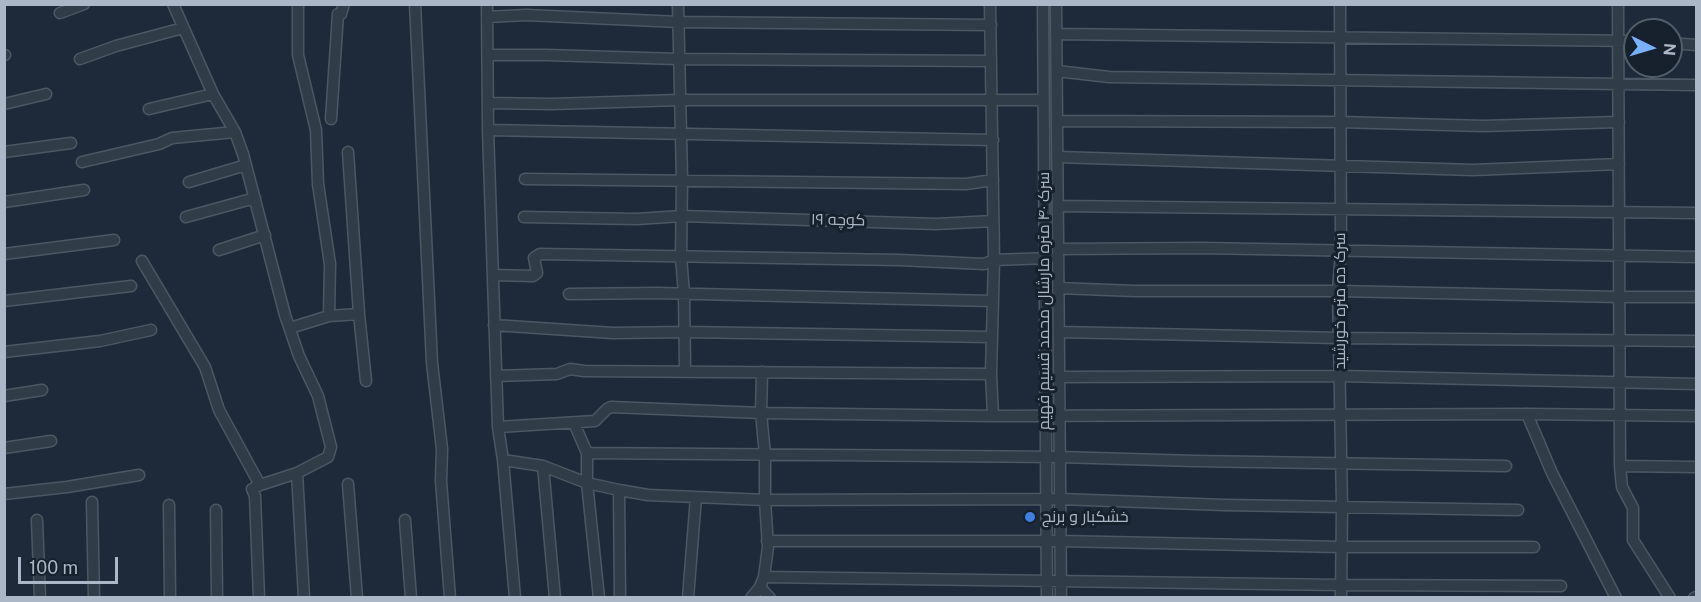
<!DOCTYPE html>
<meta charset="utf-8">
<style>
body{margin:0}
#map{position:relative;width:1701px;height:602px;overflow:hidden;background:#1e2a39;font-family:"Public Sans",sans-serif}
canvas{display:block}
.frame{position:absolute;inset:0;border:6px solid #abb7c6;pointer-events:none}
.north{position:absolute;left:1623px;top:18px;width:60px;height:60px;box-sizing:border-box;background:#17212d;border:2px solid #525d6a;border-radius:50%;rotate:95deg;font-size:16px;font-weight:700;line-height:24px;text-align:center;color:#abb7c6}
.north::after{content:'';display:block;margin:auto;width:21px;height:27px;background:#77b1ff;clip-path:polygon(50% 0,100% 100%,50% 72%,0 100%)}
.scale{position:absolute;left:18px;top:557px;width:100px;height:27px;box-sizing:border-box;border:3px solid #abb7c6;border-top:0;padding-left:8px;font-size:18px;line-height:21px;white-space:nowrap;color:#abb7c6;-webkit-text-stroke:4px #17212d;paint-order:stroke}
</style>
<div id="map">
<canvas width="1701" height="602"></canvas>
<div class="frame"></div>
<div class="north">N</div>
<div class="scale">100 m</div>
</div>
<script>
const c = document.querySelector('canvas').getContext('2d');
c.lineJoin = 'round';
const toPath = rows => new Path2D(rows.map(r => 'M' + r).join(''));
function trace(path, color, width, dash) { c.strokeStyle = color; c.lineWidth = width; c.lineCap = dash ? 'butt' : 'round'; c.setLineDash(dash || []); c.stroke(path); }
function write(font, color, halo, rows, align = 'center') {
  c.font = font + ' "Public Sans",Cairo,sans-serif'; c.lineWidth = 6; c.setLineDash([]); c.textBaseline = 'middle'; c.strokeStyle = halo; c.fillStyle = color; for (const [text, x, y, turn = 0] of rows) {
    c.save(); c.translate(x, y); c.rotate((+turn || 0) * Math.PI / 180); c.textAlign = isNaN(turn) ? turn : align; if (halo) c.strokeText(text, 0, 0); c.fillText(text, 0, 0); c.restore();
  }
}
const minor = toPath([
 [173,4,213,94,235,132,243,154,285,315,299,356,318,396,331,447,328,457,297,473,260,485,252,489,255,496,259,598],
 [415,4,432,363,442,449,441,481,450,598],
 [487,4,488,130,498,427,503,460,515,598],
 [678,4,682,180,681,257,684,294,685,370],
 [990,4,994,260,991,374,993,416],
 [1043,4,1047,598],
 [1056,4,1061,598],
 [1340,4,1341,250,1338,291,1342,507,1341,598],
 [1618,4,1620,466,1696,467],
 [60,13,84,4],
 [487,17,526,15,679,22,991,25],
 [1056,34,1635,41],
 [1671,43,1696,45],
 [4,55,5,55],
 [488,55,546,55,679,59,991,61],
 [80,59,116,46,183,28],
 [1057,71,1109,77,1696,85],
 [488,103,552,104,679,100,1043,100],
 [4,104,46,94],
 [149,109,213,94],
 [331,119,338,14,341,14,344,4],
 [1057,121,1340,122,1483,126,1619,122],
 [488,130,993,140],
 [4,152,71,143],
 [348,152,359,314,366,381],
 [1057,157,1473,170,1619,164],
 [82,162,159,144,172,138,235,132],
 [525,179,966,184,993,180],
 [189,182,246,165],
 [4,202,84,190],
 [1058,206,1696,213],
 [186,217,255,198],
 [524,217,637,219,682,216,936,224,993,221],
 [1058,249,1201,248,1696,257],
 [219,250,265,235],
 [4,254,114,240],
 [142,261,205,367,219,410,260,485],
 [493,275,533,276,537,273,534,258,540,254,899,260,984,264,994,260,1049,258],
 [1058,288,1135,291,1338,291,1619,297,1696,297],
 [569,294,657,293,992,301],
 [4,301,131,286],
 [329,316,359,314],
 [494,325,613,333,685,332,991,337],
 [290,328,329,316,330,264,318,184,316,130,298,55,298,4],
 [1059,332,1340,338,1696,341],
 [4,352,100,341,151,330],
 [496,376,557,374,570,369,584,371,991,374],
 [1059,377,1340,376,1696,384],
 [4,396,42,390],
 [1527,414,1552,473,1616,598],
 [574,423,587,453,587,483,599,598],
 [498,427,595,421,607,409,611,407,761,413,993,416,1527,414,1696,416],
 [4,448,51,441],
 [587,453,1060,457,1195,461,1506,466],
 [503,460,543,466,587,483,619,490,648,495,696,497,765,500,1060,499,1224,505,1518,510],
 [543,466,555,598],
 [1620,466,1622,487,1633,508,1633,540,1670,598],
 [297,473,304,598],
 [348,484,357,598],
 [619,490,620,598],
 [4,494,67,487,139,475],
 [92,502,94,598],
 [169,505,170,598],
 [216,510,217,598],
 [37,520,40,598],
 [405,520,411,598],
 [767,541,1060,541,1341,547,1534,547],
 [764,577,1341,585,1561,586],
 [760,587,770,598],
 [688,598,696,497],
 [751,598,760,587,764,577,768,547,765,500,765,455,761,413,762,372],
 [1694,598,1696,597]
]);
const markers = [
 [1030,517,6,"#3f7fe0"]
];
const streetNames = [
 ["کوچه ۱۹",838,220,1],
 ["سرک ۴۰ متره مارشال محمد قسیم فهیم",1044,301,-90],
 ["سرک ده متره خورشید",1340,301,-90]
];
const poiNames = [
 ["خشکبار و برنج",1042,517]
];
trace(minor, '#4c5764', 13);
trace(minor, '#313c49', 10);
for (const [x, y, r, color] of markers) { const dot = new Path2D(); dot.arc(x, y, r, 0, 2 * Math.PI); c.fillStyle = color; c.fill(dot); trace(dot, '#17212d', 2); }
write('16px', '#abb7c6', '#17212d', streetNames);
write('16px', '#abb7c6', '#17212d', poiNames, 'left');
</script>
